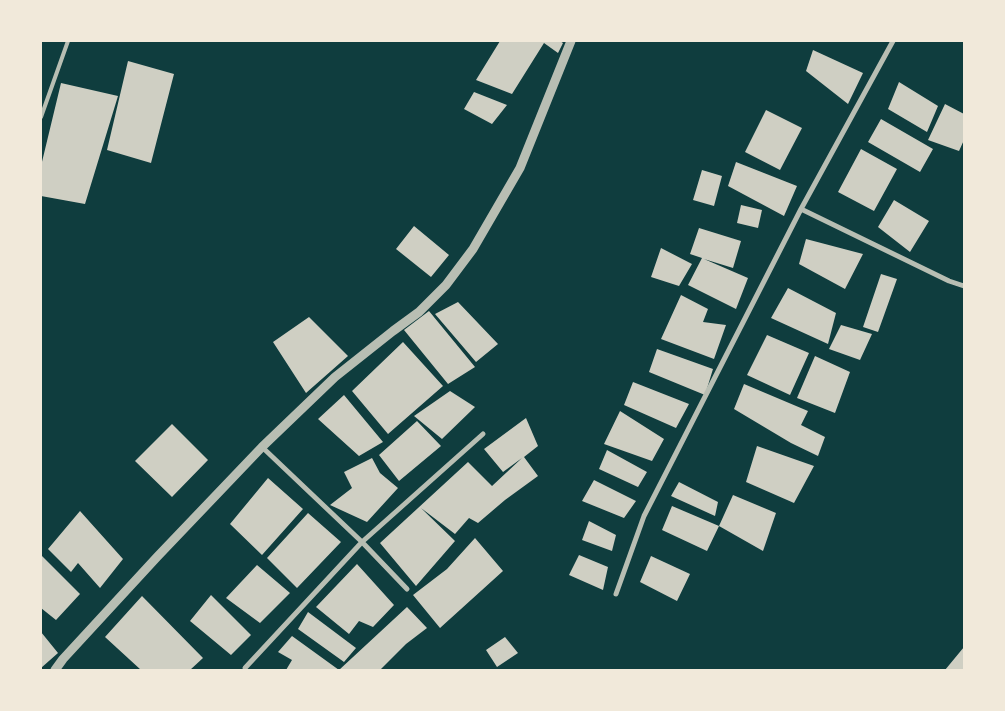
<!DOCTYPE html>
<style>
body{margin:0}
#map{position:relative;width:1005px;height:711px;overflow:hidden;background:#0f3d3e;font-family:Inter,sans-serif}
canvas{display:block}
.frame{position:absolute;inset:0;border:42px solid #f1e9da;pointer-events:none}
</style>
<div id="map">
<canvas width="1005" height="711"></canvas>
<div class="frame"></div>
</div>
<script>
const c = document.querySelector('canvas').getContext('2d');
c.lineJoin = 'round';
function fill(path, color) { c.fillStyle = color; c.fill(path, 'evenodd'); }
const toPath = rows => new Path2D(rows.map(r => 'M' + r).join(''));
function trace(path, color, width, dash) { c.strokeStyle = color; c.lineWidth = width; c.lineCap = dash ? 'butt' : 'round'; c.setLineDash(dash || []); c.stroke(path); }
const building = toPath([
 [500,41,560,41,563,43,558,53,544,43,512,94,476,80],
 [813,50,863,73,848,104,806,71],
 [128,61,174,74,151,163,107,150],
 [899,82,938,106,927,132,888,109],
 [61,83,118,96,85,204,41,196,41,166],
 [474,92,507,105,492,124,464,109],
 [945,104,964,114,964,140,959,151,928,140],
 [766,110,802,128,780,170,745,152],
 [881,119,933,149,920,172,868,142],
 [861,149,897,169,874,211,838,192],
 [736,162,797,186,784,216,728,186],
 [702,170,722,176,714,206,693,200],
 [894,200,929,221,910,252,878,227],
 [741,205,762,210,758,228,737,223],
 [414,226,449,255,431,277,396,249],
 [699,228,741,241,733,268,704,259,748,278,736,309,688,285,702,258,690,254],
 [806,239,863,254,845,289,799,264],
 [661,248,692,264,679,286,651,277],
 [881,274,897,279,878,332,863,327],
 [788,288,836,313,828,344,771,318],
 [681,295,708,309,703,322,726,325,714,359,661,339],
 [458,302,498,344,476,362,435,314],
 [429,311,475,367,448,384,404,330],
 [309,317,348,356,306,393,273,342],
 [841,325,872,334,860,360,829,349],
 [767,335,809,353,790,395,747,375],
 [403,342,443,386,388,434,352,391],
 [657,349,713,369,705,395,649,372],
 [815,356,850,372,835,413,797,398],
 [633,382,689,404,676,428,624,405],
 [744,384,808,411,801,425,825,437,818,456,791,443,734,409],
 [450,391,475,407,442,439,414,416],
 [344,395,383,442,359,456,318,419],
 [620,411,664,439,652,461,604,444],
 [526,418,538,446,524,457,538,476,505,500,478,523,469,518,455,534,421,508,455,541,416,586,380,543,468,462,492,486,522,458,503,472,484,449],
 [417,421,441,446,399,481,379,455],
 [172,424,208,460,172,497,135,461],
 [757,446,814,466,794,503,746,482],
 [607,450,647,472,638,487,599,469],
 [372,458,380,473,398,488,367,522,330,505,352,488,344,472],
 [268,478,303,509,262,555,230,524],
 [594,480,636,501,624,518,582,501],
 [679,482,718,502,715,516,671,496],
 [733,495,776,513,763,551,719,526],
 [672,506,719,526,707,551,662,530],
 [80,511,123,559,100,588,78,563,71,572,48,549],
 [308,513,341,542,297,588,267,558],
 [589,521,616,535,612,551,582,540],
 [475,538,503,571,440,628,413,595,447,569],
 [41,555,80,594,56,620,41,608],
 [579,555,608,567,603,590,569,575],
 [651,556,690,574,677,601,640,582],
 [357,564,394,605,373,627,359,621,349,634,316,607],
 [257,565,290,593,260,623,226,598],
 [211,595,251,635,231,655,190,621],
 [142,596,203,658,190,670,141,670,105,637],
 [407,607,427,628,406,644,380,670,286,670,292,660,278,652,292,636,339,670],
 [308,612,356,648,344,662,298,629],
 [41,632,58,653,41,668],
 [505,637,518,653,497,667,486,650],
 [964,647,964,670,945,670]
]);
const service = toPath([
 [41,117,68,41]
]);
const minor = toPath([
 [801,209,949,281,964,286],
 [262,447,362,542,407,589],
 [616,594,644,516,801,209,893,41],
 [245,668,362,542,483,434]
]);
const tertiary = toPath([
 [55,670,63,659,157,557,262,447,335,377,393,331,419,312,446,285,473,249,520,168,571,41]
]);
fill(building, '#cfcfc3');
trace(service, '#b8beb3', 4);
trace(minor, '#b8beb3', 5);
trace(tertiary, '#b8beb3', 9);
</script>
